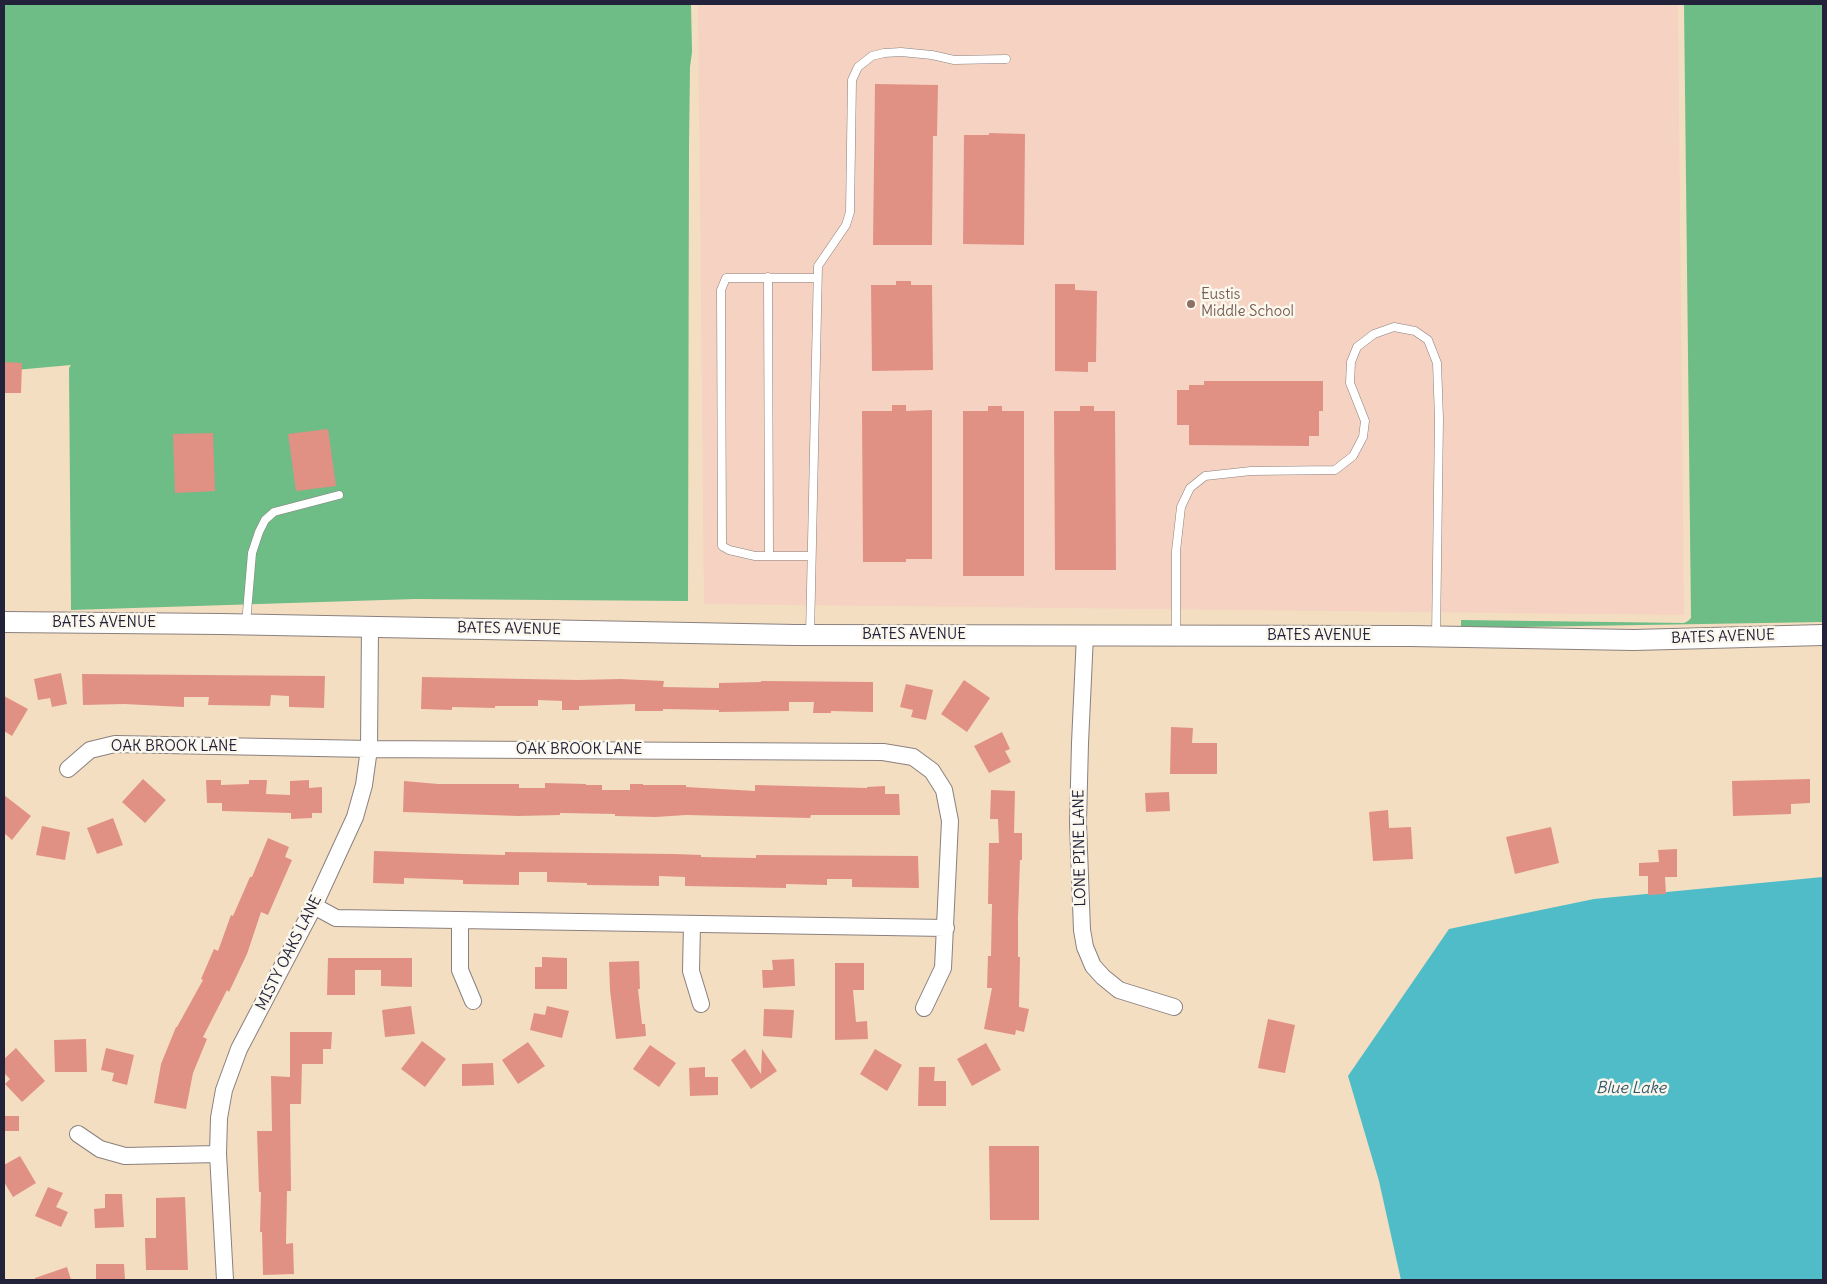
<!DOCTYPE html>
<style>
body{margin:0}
#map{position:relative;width:1827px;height:1284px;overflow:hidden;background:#f3dec1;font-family:Delius,sans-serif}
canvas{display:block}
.frame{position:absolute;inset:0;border:5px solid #22223b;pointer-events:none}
</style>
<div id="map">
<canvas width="1827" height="1284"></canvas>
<div class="frame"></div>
</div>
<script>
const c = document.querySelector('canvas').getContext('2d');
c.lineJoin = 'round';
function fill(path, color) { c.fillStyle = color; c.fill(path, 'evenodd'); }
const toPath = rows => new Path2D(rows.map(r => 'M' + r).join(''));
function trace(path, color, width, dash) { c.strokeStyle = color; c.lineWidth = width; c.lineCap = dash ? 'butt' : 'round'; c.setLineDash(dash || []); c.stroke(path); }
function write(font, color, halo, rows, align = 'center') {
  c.font = font + ' Delius,sans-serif'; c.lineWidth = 5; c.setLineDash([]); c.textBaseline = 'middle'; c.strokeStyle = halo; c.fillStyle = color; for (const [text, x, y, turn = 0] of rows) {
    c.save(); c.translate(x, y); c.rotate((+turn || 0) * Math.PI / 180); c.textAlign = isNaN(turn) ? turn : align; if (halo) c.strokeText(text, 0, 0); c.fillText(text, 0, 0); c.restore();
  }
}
const built = toPath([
 [698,4,1678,4,1684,615,704,604]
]);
const forest = toPath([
 [4,4,691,4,692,52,690,67,689,145,688,601,415,599,71,610,69,368,71,365,4,371],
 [1684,4,1823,4,1823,622,1461,628,1461,620,1684,623,1688,621,1691,618]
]);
const water = toPath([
 [1823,877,1823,1280,1401,1280,1379,1181,1348,1076,1449,929,1594,899]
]);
const building = toPath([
 [875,84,938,85,937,136,933,136,932,245,873,245],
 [989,133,1025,134,1024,245,963,244,964,135,989,135],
 [896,281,911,281,911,285,932,285,933,370,872,371,871,285,896,285],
 [1055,284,1075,284,1075,290,1097,291,1096,362,1088,362,1088,372,1055,371],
 [4,362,22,363,21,393,4,393],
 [1204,381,1323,381,1323,411,1319,411,1319,436,1309,436,1309,446,1189,445,1189,425,1177,425,1177,390,1189,390,1189,385,1204,385],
 [892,405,906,405,906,411,932,410,932,559,906,559,906,562,863,562,862,411,892,411],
 [988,406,1002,406,1002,411,1024,411,1024,576,963,576,963,411,988,411],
 [1080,406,1094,406,1094,411,1115,411,1116,570,1055,570,1054,411,1080,411],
 [328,429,336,486,296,491,288,434],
 [213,433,215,491,175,493,173,434],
 [61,673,67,704,52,707,50,698,38,700,34,679],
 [82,674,325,676,324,708,292,707,289,707,289,696,271,695,270,706,208,705,209,697,184,697,184,707,124,704,83,705],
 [422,677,579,680,620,679,664,681,663,687,719,688,719,683,761,682,761,681,873,682,873,712,831,711,831,713,813,713,814,702,789,702,789,711,719,712,719,710,663,709,663,711,635,711,635,704,579,706,579,710,562,710,562,701,538,700,538,706,495,706,495,708,452,707,452,710,421,709],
 [964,680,990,698,967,732,941,714],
 [906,684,933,690,926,720,911,717,913,710,900,707],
 [4,696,28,709,12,736,4,731],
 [1171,727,1193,728,1192,743,1217,743,1217,774,1170,774],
 [1002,732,1010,749,1005,751,1011,762,989,773,974,746],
 [143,779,166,800,145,823,122,802],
 [1810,779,1810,803,1791,804,1791,814,1733,816,1732,781],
 [206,780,221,780,221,785,249,784,249,780,267,780,266,794,290,795,290,781,309,780,309,788,322,787,322,813,312,813,312,818,291,819,291,813,222,811,222,803,207,803],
 [404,781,438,784,519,784,519,788,545,788,545,783,586,784,586,785,602,785,602,790,630,790,630,784,643,784,643,785,686,785,686,787,755,791,755,785,867,788,867,787,885,786,885,794,899,794,900,815,811,815,810,818,686,815,656,817,615,816,615,814,560,813,560,815,518,816,403,812],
 [991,790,1015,791,1014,833,1022,833,1022,860,1020,860,1018,917,1018,957,1020,957,1019,1007,1029,1009,1024,1032,1016,1030,1015,1035,984,1029,992,988,987,988,988,956,991,956,992,904,988,904,989,843,999,843,998,819,990,819],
 [1169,792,1170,811,1146,812,1145,793],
 [4,795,31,816,12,840,4,833],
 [1388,810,1389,828,1411,827,1413,859,1373,861,1369,812],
 [113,818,123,845,97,854,87,828],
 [42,826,70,832,65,860,36,855],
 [1551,827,1559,863,1515,874,1506,837],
 [268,838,289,847,285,857,292,860,268,915,261,912,247,954,229,992,227,990,203,1037,207,1039,193,1073,186,1109,154,1103,161,1064,176,1027,177,1027,203,980,201,979,214,949,218,951,231,915,233,916,250,877,252,877],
 [1677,849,1677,877,1665,877,1666,894,1648,895,1648,876,1639,876,1639,863,1659,862,1658,850],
 [374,851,464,854,505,855,505,852,674,854,701,855,701,857,756,858,756,855,918,856,919,888,852,887,852,879,827,879,827,885,786,884,786,888,685,886,685,877,659,876,659,886,587,885,587,883,547,882,547,872,519,872,519,885,463,884,463,880,404,878,404,884,373,883],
 [542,957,567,958,567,989,535,989,535,967,542,967],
 [328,958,412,958,412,987,381,986,381,970,355,970,355,995,327,995],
 [794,959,795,986,763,988,762,970,773,970,772,960],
 [639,961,640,989,638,989,642,1024,645,1024,646,1036,616,1039,610,990,609,962],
 [835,963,864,963,864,990,853,990,856,1022,867,1021,868,1039,835,1040],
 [411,1006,415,1034,385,1037,382,1010],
 [547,1006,569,1011,562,1038,530,1030,534,1013,545,1015],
 [764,1009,794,1010,792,1038,763,1036],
 [1268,1019,1295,1025,1285,1073,1258,1068],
 [290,1032,332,1032,331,1049,323,1049,323,1064,302,1064,301,1104,290,1104,291,1191,287,1191,286,1244,293,1243,294,1274,263,1275,262,1232,260,1232,261,1192,259,1192,257,1131,272,1131,271,1076,290,1077],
 [86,1039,87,1072,55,1072,54,1040],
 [422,1041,446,1059,425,1087,401,1069],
 [528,1042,545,1066,518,1084,502,1060],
 [986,1043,1001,1070,972,1086,957,1059],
 [650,1045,676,1063,659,1087,633,1069],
 [16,1048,45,1081,22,1102,5,1084,10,1079,4,1073,4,1059],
 [106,1048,134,1055,127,1085,112,1081,114,1073,101,1070],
 [745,1049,761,1074,762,1049,777,1071,751,1089,731,1060],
 [875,1049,902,1065,887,1091,860,1074],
 [493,1063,494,1085,462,1086,462,1064],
 [705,1067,705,1077,718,1077,718,1095,690,1096,689,1068],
 [919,1067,935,1067,934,1081,946,1081,946,1106,918,1106],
 [4,1116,19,1116,19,1131,4,1131],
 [989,1146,1039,1146,1039,1220,990,1220],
 [20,1156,36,1183,13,1197,4,1182,4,1165],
 [48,1187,63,1193,56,1207,68,1212,61,1227,35,1216],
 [105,1194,122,1194,124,1227,95,1228,94,1209,105,1208],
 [185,1197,188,1270,146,1270,145,1238,156,1238,156,1198],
 [96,1264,124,1264,125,1280,96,1280],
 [67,1267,71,1280,35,1280,35,1278]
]);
const service = toPath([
 [768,277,769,556],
 [811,556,755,556,729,550,722,546,721,290,726,278,817,278],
 [246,624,252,553,259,532,265,520,274,512,339,495],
 [810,635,818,266,846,225,850,212,852,80,858,67,872,56,884,53,901,52,932,55,954,60,1006,59],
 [1176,635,1176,551,1181,507,1190,488,1205,476,1251,471,1335,470,1353,456,1363,437,1365,421,1350,383,1351,362,1357,347,1374,334,1394,327,1415,331,1428,340,1437,363,1439,419,1436,636]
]);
const minor = toPath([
 [1085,635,1080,743,1078,823,1082,930,1085,947,1093,966,1103,977,1119,990,1174,1007],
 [68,769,90,750,115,744,369,749,883,752,913,757,932,771,944,790,950,821,943,968,924,1008],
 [314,906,336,918,946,928],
 [460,920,460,970,473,1001],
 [692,924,691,971,701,1004],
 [78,1134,100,1149,125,1156,218,1154],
 [225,1280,218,1154,219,1118,224,1090,239,1049,314,906,355,817,364,785,369,749,370,626]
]);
const tertiary = toPath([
 [4,622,221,624,795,635,1410,636,1634,640,1823,635]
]);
const markers = [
 [1191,304,5,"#8d6e63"]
];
const educationNames = [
 ["Eustis",1201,295],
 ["Middle School",1201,312]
];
const streetNames = [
 ["BATES AVENUE",104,623],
 ["BATES AVENUE",509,629,1],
 ["BATES AVENUE",914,635],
 ["BATES AVENUE",1319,636],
 ["BATES AVENUE",1723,637,-2],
 ["OAK BROOK LANE",174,747],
 ["OAK BROOK LANE",579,750],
 ["LONE PINE LANE",1080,848,-91],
 ["MISTY OAKS LANE",289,953,-63]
];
const waterNames = [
 ["Blue Lake",1631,1088]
];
fill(built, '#f5d2c2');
fill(forest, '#6ebc86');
fill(water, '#4fbcc8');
fill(building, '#e19184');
trace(service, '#8a807e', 9);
trace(minor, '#8a807e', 18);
trace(tertiary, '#8a807e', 22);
trace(service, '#fff', 8);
trace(minor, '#fff', 16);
trace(tertiary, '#fff', 20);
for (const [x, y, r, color] of markers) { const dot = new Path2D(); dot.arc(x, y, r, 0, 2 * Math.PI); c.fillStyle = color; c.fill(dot); trace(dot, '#fbf7ec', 2); }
write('15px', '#785e54', '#fbf7ec', educationNames, 'left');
write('15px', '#22223b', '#fbf7ec', streetNames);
write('italic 16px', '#32586c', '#fbf7ec', waterNames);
</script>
